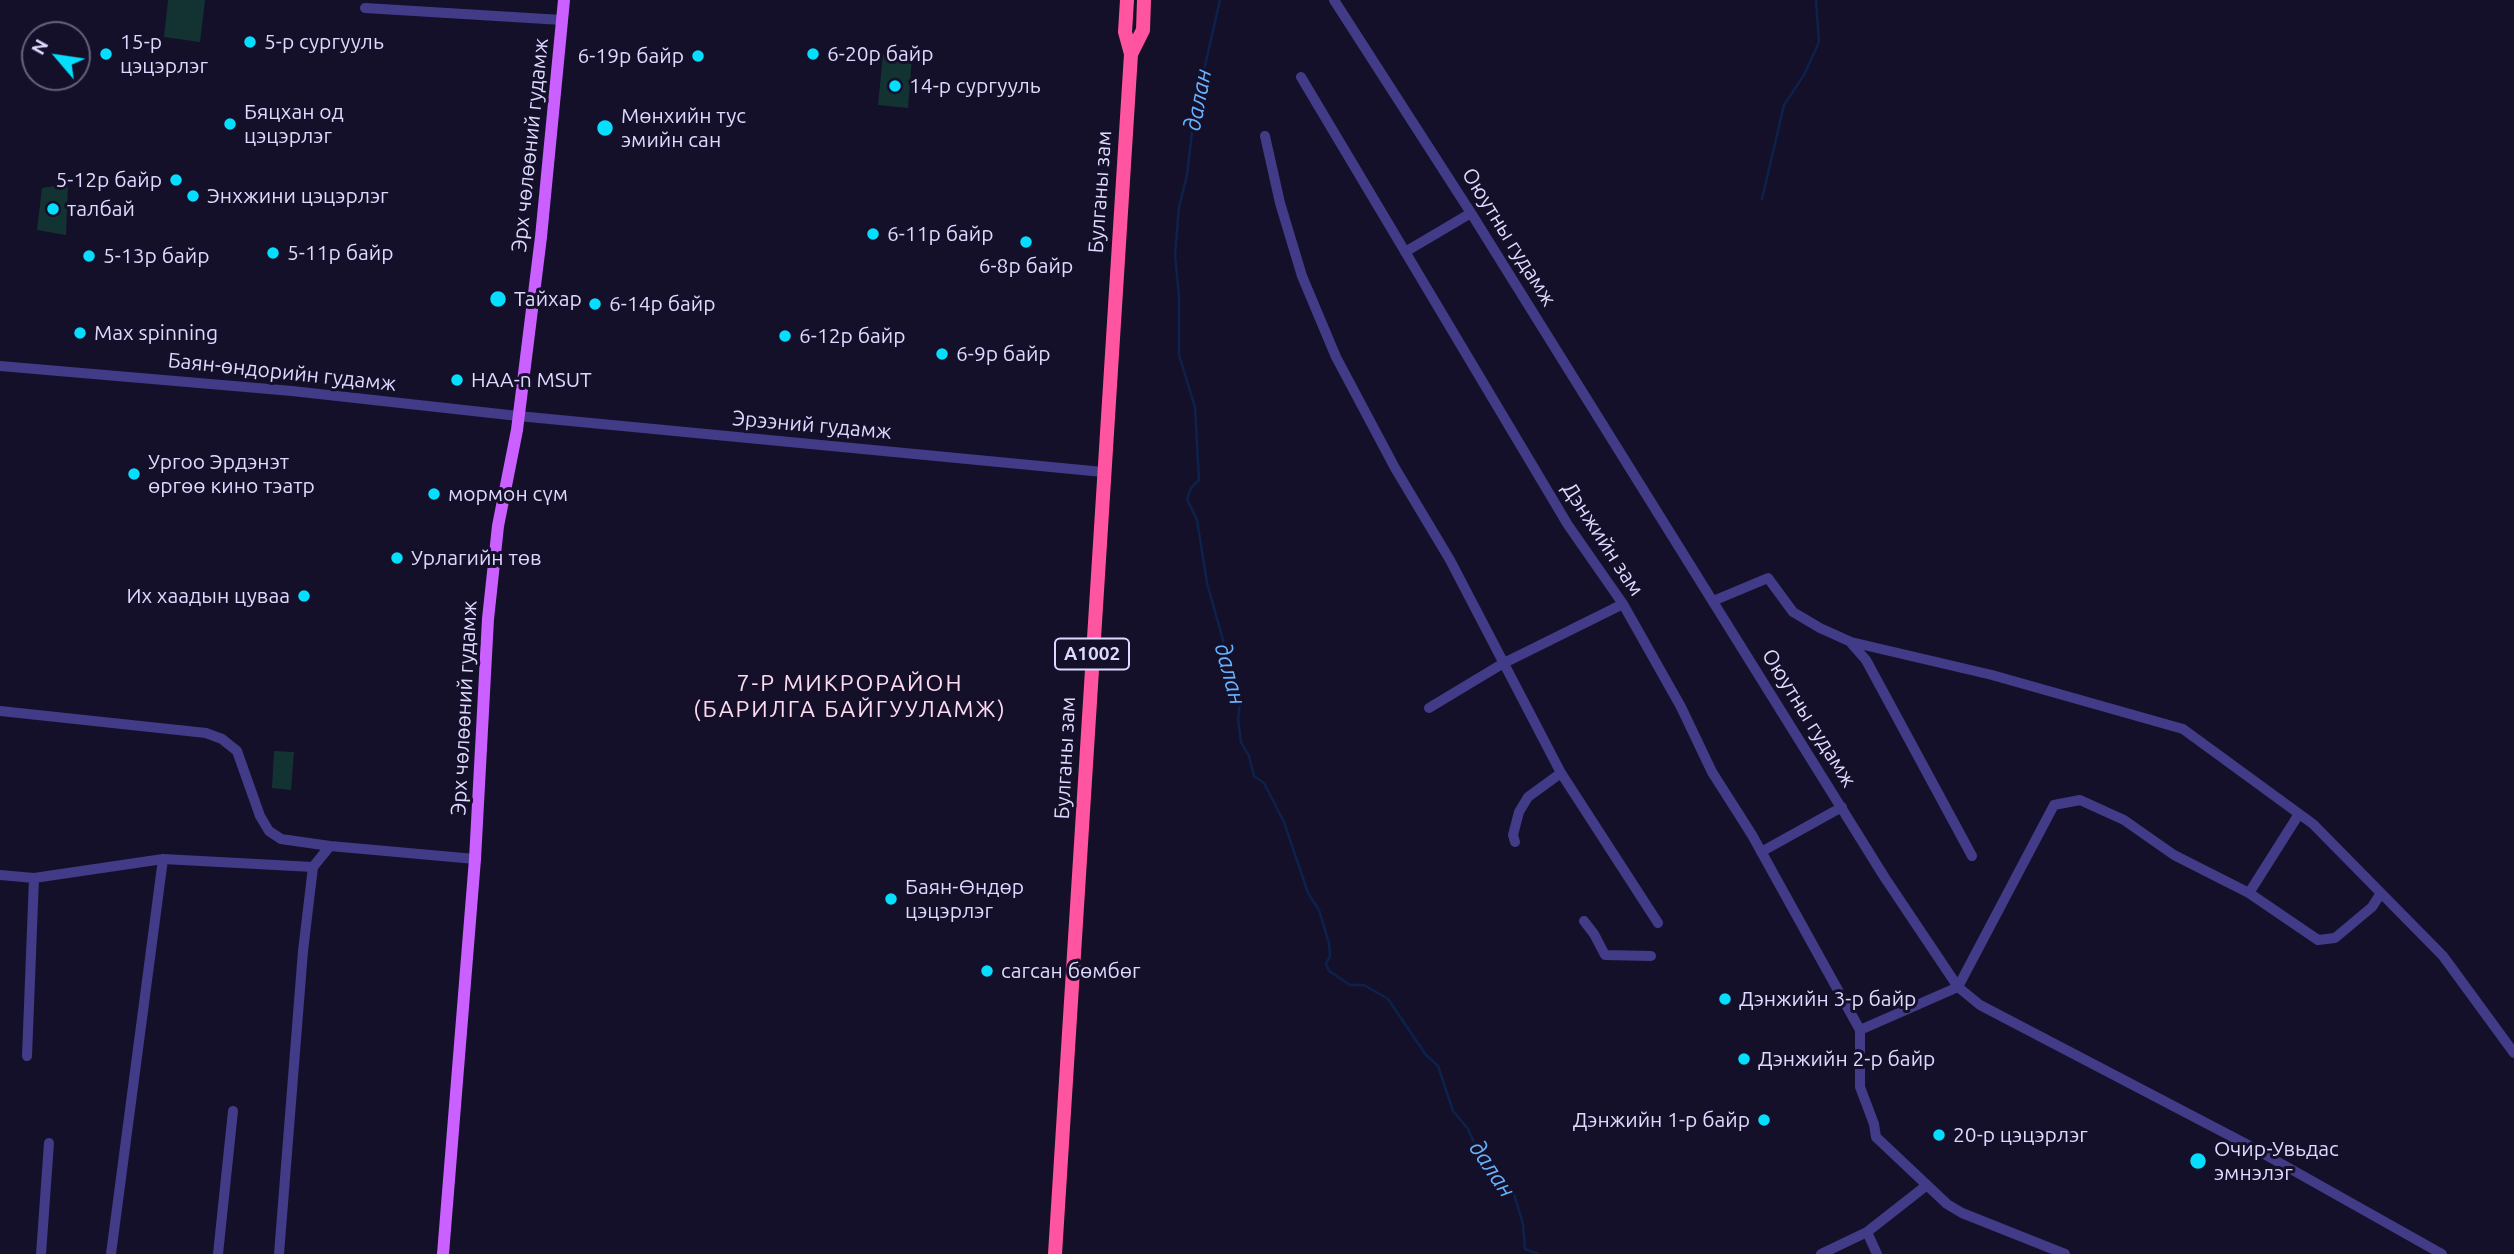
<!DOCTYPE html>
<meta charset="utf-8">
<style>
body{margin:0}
#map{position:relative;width:2514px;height:1254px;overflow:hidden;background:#151029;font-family:Ubuntu,sans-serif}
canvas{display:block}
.north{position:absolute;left:21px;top:21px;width:70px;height:70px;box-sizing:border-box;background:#151029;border:2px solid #65607f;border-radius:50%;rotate:299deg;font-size:19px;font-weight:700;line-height:28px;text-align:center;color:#ded9ff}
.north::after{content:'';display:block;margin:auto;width:24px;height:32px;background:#05deff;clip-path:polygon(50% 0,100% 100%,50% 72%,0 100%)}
</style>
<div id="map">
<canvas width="2514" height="1254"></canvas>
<div class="north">N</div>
</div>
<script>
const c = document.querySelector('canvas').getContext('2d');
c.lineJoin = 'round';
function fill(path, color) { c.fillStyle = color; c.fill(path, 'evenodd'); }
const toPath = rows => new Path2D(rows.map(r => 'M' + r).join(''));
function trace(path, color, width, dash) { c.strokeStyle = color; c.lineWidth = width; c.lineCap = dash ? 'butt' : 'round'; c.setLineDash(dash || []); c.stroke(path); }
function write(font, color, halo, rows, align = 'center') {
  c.font = font + ' Ubuntu,sans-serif'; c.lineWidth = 6; c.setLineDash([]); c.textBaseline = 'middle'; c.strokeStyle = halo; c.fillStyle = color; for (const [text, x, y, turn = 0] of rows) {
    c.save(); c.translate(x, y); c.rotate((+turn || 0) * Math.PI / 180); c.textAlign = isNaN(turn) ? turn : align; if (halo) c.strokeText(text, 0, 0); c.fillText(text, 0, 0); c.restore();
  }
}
const green = toPath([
 [168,0,205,0,200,42,164,37],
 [883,55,912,57,908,108,878,105],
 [68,184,66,235,37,230,42,188],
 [274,751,294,752,291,790,272,788]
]);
const stream = toPath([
 [1220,0,1194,114,1187,175,1179,207,1175,255,1179,295,1179,355,1195,407,1199,480,1191,488,1187,499,1197,520,1207,583,1223,640,1225,664,1240,701,1238,719,1241,742,1249,756,1254,776,1264,783,1284,822,1308,893,1319,910,1329,943,1330,956,1326,964,1329,971,1350,985,1364,985,1388,999,1426,1055,1438,1066,1453,1111,1468,1129,1477,1149,1489,1166,1514,1194,1523,1224,1525,1249,1538,1254],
 [1762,199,1784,105,1804,75,1819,42,1816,0]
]);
const minor = toPath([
 [1334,0,1471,213,1885,878,1958,987,1980,1005,2248,1145,2442,1254],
 [365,8,562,20],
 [1301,77,1568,525,1623,604,1681,707,1712,772,1752,835,1860,1030],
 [1265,136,1280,203,1302,276,1336,357,1395,468,1450,560,1561,773,1658,923],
 [1405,252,1471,213],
 [0,366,292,391,518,416,1103,472],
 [1713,601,1768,578,1793,612,1820,628,1851,642,1992,675,2183,729,2313,824,2443,956,2514,1053],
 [1851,643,1866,660,1972,856],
 [1429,708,1502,664,1623,604],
 [0,711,206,733,222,739,237,751,260,816,269,831,281,839,330,846,475,859],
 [1515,842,1513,835,1519,812,1528,797,1561,773],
 [1761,852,1842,807],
 [0,875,34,878,163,859,313,867],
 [2249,893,2299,814],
 [1584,921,1594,934,1605,955,1651,956],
 [27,1056,34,878],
 [1867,1232,1877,1254],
 [41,1254,49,1143],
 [111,1254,163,859],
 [218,1254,233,1111],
 [279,1254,303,951,313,867,330,846],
 [1821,1254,1867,1232,1927,1185],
 [2065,1254,1962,1213,1947,1204,1876,1137,1874,1124,1860,1087,1860,1030,1958,987,2054,805,2080,800,2124,820,2174,855,2249,893,2318,940,2335,938,2372,907,2381,893]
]);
const major = toPath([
 [443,1254,475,859,488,619,498,526,517,430,541,237,564,0]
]);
const highway = toPath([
 [1131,54,1143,30,1144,0],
 [1055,1254,1131,54,1125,32,1127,0]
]);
const markers = [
 [250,42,7,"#05deff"],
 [106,54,7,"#05deff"],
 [813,54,7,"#05deff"],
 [698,56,7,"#05deff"],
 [895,86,7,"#05deff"],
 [230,124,7,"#05deff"],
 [605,128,9,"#05deff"],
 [176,180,7,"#05deff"],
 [193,196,7,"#05deff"],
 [53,209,7,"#05deff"],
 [873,234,7,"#05deff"],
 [1026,242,7,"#05deff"],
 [273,253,7,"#05deff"],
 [89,256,7,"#05deff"],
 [498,299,9,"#05deff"],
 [595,304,7,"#05deff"],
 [80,333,7,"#05deff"],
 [785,336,7,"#05deff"],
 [942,354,7,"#05deff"],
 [457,380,7,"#05deff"],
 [134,474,7,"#05deff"],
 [434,494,7,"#05deff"],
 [397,558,7,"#05deff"],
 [304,596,7,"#05deff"],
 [891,899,7,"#05deff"],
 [987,971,7,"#05deff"],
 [1725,999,7,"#05deff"],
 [1744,1059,7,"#05deff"],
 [1764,1120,7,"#05deff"],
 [1939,1135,7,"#05deff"],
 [2198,1161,9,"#05deff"]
];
const shields = [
 [1092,654,74]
];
const shieldNames = [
 ["A1002",1092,654]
];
const poiNames = [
 ["15-р",120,42],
 ["цэцэрлэг",120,66],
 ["5-р сургууль",264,42],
 ["6-20р байр",827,54],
 ["6-19р байр",684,56,"right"],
 ["14-р сургууль",909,86],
 ["Бяцхан од",244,112],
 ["цэцэрлэг",244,136],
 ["Мөнхийн тус",621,116],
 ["эмийн сан",621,140],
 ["5-12р байр",162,180,"right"],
 ["Энхжини цэцэрлэг",207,196],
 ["талбай",67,209],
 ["6-11р байр",887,234],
 ["5-11р байр",287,253],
 ["5-13р байр",103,256],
 ["6-8р байр",1026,266,"center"],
 ["Тайхар",514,299],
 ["6-14р байр",609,304],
 ["Max spinning",94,333],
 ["6-12р байр",799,336],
 ["6-9р байр",956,354],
 ["HAA-n MSUT",471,380],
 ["Ургоо Эрдэнэт",148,462],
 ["өргөө кино тэатр",148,486],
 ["мормон сүм",448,494],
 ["Урлагийн төв",411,558],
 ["Их хаадын цуваа",290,596,"right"],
 ["Баян-Өндөр",905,887],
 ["цэцэрлэг",905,911],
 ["сагсан бөмбөг",1001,971],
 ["Дэнжийн 3-р байр",1739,999],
 ["Дэнжийн 2-р байр",1758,1059],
 ["Дэнжийн 1-р байр",1750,1120,"right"],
 ["20-р цэцэрлэг",1953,1135],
 ["Oчир-Увьдас",2214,1149],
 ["эмнэлэг",2214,1173]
];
const streetNames = [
 ["Эрх чөлөөний гудамж",530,145,-84],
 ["Булганы зам",1100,192,-86],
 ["Оюутны гудамж",1509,237,58],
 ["Баян-өндорийн гудамж",282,372,6],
 ["Эрээний гудамж",812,425,5],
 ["Дэнжийн зам",1603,539,57],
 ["Эрх чөлөөний гудамж",464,708,-87],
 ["Оюутны гудамж",1809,718,58],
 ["Булганы зам",1065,758,-87]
];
const waterNames = [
 ["далан",1198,100,-79],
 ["далан",1230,674,75],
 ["далан",1492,1169,56]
];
const neighbourhoodNames = [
 ["7-Р МИКРОРАЙОН",850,683],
 ["(БАРИЛГА БАЙГУУЛАМЖ)",850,709]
];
fill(green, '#133333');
trace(stream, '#0c224c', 2.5);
trace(minor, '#413b88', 10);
trace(major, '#c960ff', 12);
trace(highway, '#ff54a0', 14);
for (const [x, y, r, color] of markers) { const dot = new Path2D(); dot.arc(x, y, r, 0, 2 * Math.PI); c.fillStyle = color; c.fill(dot); trace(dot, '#151029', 2.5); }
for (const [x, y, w] of shields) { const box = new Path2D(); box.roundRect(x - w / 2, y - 15.5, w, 31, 5); c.fillStyle = '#151029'; c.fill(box); trace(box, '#ded9ff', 2); }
write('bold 19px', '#ded9ff', null, shieldNames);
write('21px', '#ded9ff', '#151029', poiNames, 'left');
write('21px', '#ded9ff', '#151029', streetNames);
write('italic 23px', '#67b3ff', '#151029', waterNames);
c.letterSpacing = '2px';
write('23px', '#ffdbf1', '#151029', neighbourhoodNames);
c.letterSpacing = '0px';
</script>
